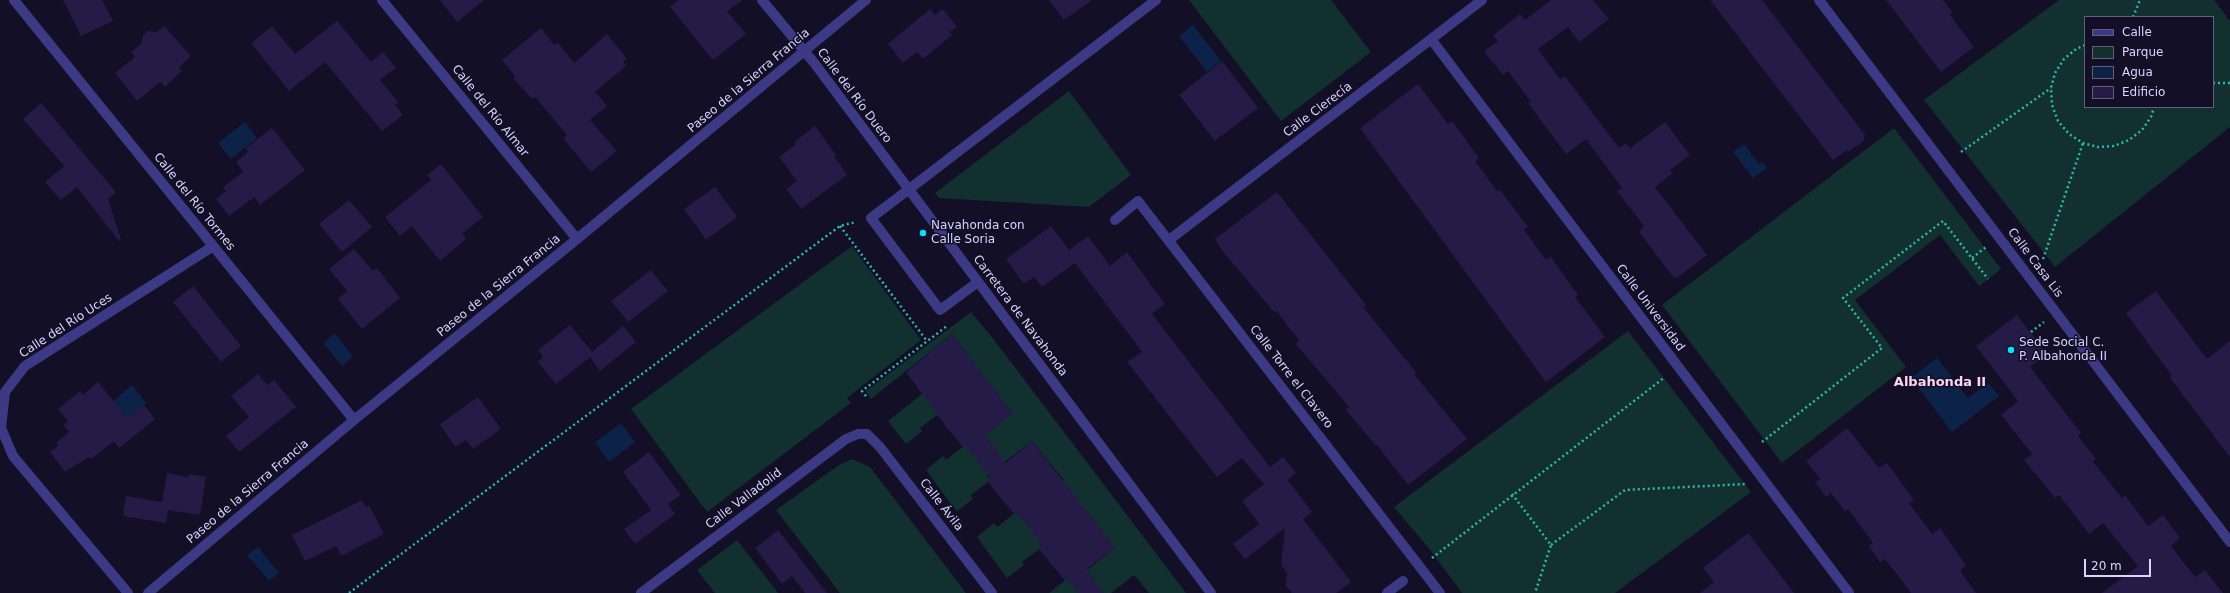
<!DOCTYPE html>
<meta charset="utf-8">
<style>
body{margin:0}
#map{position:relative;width:2230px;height:593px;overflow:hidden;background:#130f26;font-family:"DejaVu Sans",sans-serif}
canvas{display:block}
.legend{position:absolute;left:2084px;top:16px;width:130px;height:92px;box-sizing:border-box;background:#130f26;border:1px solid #625e7d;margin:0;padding:5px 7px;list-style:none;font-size:12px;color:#d9d4ff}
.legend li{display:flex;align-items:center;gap:8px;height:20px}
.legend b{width:20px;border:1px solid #625e7d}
.scale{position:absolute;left:2084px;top:559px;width:67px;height:18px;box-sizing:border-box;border:2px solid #d9d4ff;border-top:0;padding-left:5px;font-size:12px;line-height:14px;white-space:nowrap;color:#d9d4ff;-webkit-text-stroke:3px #130f26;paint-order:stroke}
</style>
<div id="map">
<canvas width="2230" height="593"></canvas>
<ul class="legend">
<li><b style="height:5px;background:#3d3a85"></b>Calle</li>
<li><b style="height:11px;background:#12302f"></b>Parque</li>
<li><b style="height:11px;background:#0c2248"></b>Agua</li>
<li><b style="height:11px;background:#241b47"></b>Edificio</li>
</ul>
<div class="scale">20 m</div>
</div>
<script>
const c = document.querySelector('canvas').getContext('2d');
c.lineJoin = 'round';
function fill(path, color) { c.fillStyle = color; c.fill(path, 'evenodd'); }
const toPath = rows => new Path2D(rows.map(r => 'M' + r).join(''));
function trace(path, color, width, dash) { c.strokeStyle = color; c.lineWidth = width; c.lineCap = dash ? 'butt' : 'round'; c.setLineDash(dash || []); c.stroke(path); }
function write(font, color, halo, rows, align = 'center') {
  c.font = font + ' "DejaVu Sans",sans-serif'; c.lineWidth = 3; c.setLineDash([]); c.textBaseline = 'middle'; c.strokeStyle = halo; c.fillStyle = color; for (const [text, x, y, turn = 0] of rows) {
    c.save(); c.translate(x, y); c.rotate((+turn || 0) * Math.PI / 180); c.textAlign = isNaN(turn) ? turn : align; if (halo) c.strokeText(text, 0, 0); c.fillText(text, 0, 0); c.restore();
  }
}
const green = toPath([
 [1189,0,1331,0,1371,52,1281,121],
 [2059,0,2214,0,2230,21,2230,127,2055,267,1924,100],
 [2085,17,2213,17,2213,107,2085,107],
 [1069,91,1131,175,1089,207,939,198,935,193],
 [1894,128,2001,269,1979,286,1940,235,1855,300,1906,367,1782,463,1662,305],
 [852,246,921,340,847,398,851,403,707,512,631,409],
 [971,312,995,341,1186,593,1149,593,1134,575,1111,593,1049,593,1067,579,1071,584,1115,547,1038,542,1042,547,1022,562,1024,565,1007,578,993,559,977,537,994,523,997,527,1016,512,1020,517,1064,480,1032,441,987,475,991,480,971,495,973,499,957,511,953,507,926,470,943,456,946,460,965,445,985,435,1013,413,981,374,940,413,920,428,922,431,906,444,888,421,922,394,919,389,966,352,952,334,871,399,866,391],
 [1628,331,1751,492,1615,593,1462,593,1431,551,1394,507],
 [852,459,870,467,966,593,840,593,776,510,839,465],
 [737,540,778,593,715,593,697,570]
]);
const water = toPath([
 [1193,25,1221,61,1207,72,1179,36],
 [245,122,257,138,231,159,218,143],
 [1744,144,1759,164,1762,161,1767,168,1753,178,1733,152],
 [335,334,353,356,342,366,324,344,329,337],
 [1937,358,1968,398,1988,383,1999,396,1952,432,1911,378],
 [132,385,146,403,127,419,113,401],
 [621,423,635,442,609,462,595,442],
 [258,547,279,573,269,581,247,555]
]);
const building = toPath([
 [63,0,102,0,113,21,81,36],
 [440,0,484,0,457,22],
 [678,0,743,0,727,11,746,34,713,60,670,7],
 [1049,0,1092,0,1064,20],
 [1551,0,1593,0,1609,19,1579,42,1568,27,1538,49,1560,79,1565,76,1619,148,1626,143,1630,148,1665,122,1690,155,1670,170,1673,173,1655,187,1707,255,1678,277,1674,278,1639,232,1644,226,1617,191,1622,188,1586,139,1566,154,1528,103,1531,102,1508,71,1503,75,1484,51,1498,41,1493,35,1520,14,1525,20],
 [1710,0,1762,0,1866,136,1863,138,1865,140,1848,152,1847,150,1833,160],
 [1886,0,1943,0,1953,13,1950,15,1974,47,1941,72],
 [930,9,935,15,943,9,957,27,949,32,952,35,923,59,917,52,903,63,888,44],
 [337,21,371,62,383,52,396,68,380,80,398,102,395,105,403,115,382,131,325,62,289,91,251,43,272,26,295,54],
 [164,26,191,56,179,67,182,71,165,87,160,82,137,101,115,73,135,57,131,52,141,44,143,35,148,31,157,32],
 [541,28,554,45,558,43,574,63,607,34,627,59,623,62,626,66,595,92,607,106,590,120,617,151,591,172,563,138,567,135,535,97,532,99,513,78,515,76,502,60],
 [1222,61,1258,108,1215,141,1179,95],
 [1418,84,1448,124,1452,121,1460,132,1479,158,1475,161,1498,192,1500,190,1523,220,1528,227,1524,230,1546,260,1551,257,1578,295,1575,297,1605,337,1546,382,1360,128],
 [41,103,116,192,108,199,121,240,119,241,77,187,61,200,45,182,64,166,23,119],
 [815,126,836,155,834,156,847,175,801,209,786,189,797,181,779,157,796,144,794,142],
 [272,128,305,170,260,205,254,197,229,216,216,199,226,191,223,187,243,172,236,162,248,152,246,148],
 [441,164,483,217,462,234,466,239,440,261,412,226,400,236,385,217,431,180,427,175],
 [715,187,737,217,706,240,684,209],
 [1277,192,1366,305,1363,307,1416,372,1414,374,1467,439,1408,485,1377,445,1376,446,1346,410,1349,407,1296,344,1299,340,1289,328,1277,311,1275,313,1224,253,1215,239],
 [349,200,372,227,342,252,319,224],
 [1051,226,1069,250,1088,236,1110,266,1127,252,1165,304,1152,314,1270,467,1283,457,1296,473,1288,480,1312,512,1303,519,1351,582,1336,593,1292,593,1286,586,1287,573,1281,565,1285,528,1245,559,1233,544,1259,524,1242,501,1264,484,1242,458,1217,477,1127,362,1142,352,1075,263,1042,287,1034,277,1024,284,1006,259],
 [354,249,373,271,377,268,400,298,362,329,338,299,347,291,329,269],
 [651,270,668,291,628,322,611,301],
 [193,286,241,346,221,362,173,302],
 [2156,291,2207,359,2230,341,2230,457,2170,378,2172,376,2126,313],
 [2017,315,2047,354,2030,367,2081,433,2078,436,2096,459,2093,462,2122,498,2125,495,2148,526,2163,515,2180,538,2171,546,2182,560,2195,577,2205,570,2223,593,2102,593,2138,566,2103,523,2089,534,2059,495,2055,498,2024,460,2032,454,2001,415,2018,401,1976,346],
 [570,325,592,352,623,326,636,342,600,371,590,357,556,384,538,362,543,357,538,350],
 [952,334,1013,413,986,435,1005,463,1032,441,1115,547,1087,569,1104,593,1078,593,1067,579,1065,581,1039,549,1042,547,1037,542,1039,540,1016,512,1014,514,988,482,991,480,988,474,965,445,963,447,944,424,906,372],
 [258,374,267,385,274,380,296,407,239,452,226,436,249,417,231,396],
 [98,382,127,418,144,405,155,419,119,448,114,441,91,459,89,457,65,472,50,452,58,446,56,443,69,432,63,425,68,421,58,409,80,391,83,395],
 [478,397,501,429,473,449,466,440,455,447,440,424],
 [1847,428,1879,468,1887,463,1914,500,1909,503,1932,534,1940,528,1966,565,1960,571,1976,593,1911,593,1885,559,1880,562,1869,546,1873,543,1848,509,1845,511,1831,493,1826,497,1815,482,1820,479,1806,461],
 [649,452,681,495,668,504,675,514,635,544,624,529,651,510,623,472],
 [167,473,188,477,189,474,206,477,200,515,168,510,166,523,123,516,126,496,162,502],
 [362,500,366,507,369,505,384,534,341,556,336,546,305,561,292,535],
 [778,530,827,593,805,593,792,576,782,584,755,548],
 [1748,533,1794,593,1700,593,1714,582,1703,568]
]);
const path = toPath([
 [2133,17,2140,0],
 [2085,45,2076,49,2064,59,2055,73,2051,88,2052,105,2058,121,2069,134,2083,143,2098,147,2114,146,2129,140,2142,130,2151,117,2154,107],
 [2213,83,2230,83],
 [1961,152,2051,88],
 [840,226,927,341],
 [1972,258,1986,247],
 [2043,259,2083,143],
 [2031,332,2044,322],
 [866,396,862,391,947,326],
 [1762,442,1882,348,1843,298,1943,221,1988,279],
 [1512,494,1551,545,1535,593],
 [1551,545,1625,490,1747,484],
 [1432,558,1665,377],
 [349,593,840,226,856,222]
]);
const service = toPath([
 [908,190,871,218,940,310,978,282]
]);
const pedestrian = toPath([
 [1387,593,1403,581]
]);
const minor = toPath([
 [14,0,354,420],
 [382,0,577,239],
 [762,0,815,64,1211,593],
 [1819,0,2230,542],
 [1431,39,1849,593],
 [908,190,1156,0],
 [1115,220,1138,201,1440,593],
 [1169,240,1482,0],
 [128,593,13,456,1,428,5,392,25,366,212,247],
 [148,593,354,420,577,239,866,0],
 [641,593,846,439,858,434,867,434,880,447,992,593]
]);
const markers = [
 [923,233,4,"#00e5ff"],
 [2011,350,4,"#00e5ff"]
];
const streetNames = [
 ["Paseo de la Sierra Francia",749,81,-40],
 ["Calle del Río Duero",854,96,53],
 ["Calle Clerecía",1318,110,-37],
 ["Calle del Río Almar",490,111,51],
 ["Calle del Río Tormes",194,202,51],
 ["Calle Casa Lis",2035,263,53],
 ["Paseo de la Sierra Francia",499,286,-39],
 ["Calle Universidad",1650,308,53],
 ["Carretera de Navahonda",1020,316,53],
 ["Calle del Río Uces",66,326,-33],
 ["Calle Torre el Clavero",1291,377,52],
 ["Paseo de la Sierra Francia",248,492,-40],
 ["Calle Valladolid",744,499,-37],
 ["Calle Ávila",941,505,52]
];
const poiNames = [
 ["Navahonda con",931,226],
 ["Calle Soria",931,240],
 ["Sede Social C.",2019,343],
 ["P. Albahonda II",2019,357]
];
const neighbourhoodNames = [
 ["Albahonda II",1940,383]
];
fill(green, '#12302f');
fill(water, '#0c2248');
fill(building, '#241b47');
trace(path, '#2fb8b0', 2.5, [2, 3]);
trace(service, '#3d3a85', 10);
trace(pedestrian, '#3d3a85', 10);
trace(minor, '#3d3a85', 10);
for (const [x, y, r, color] of markers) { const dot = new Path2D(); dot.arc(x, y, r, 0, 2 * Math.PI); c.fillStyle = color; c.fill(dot); trace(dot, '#130f26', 1.5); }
write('12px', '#d9d4ff', '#130f26', streetNames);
write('12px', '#d9d4ff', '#130f26', poiNames, 'left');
write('bold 13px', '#ffd6f0', '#130f26', neighbourhoodNames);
</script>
